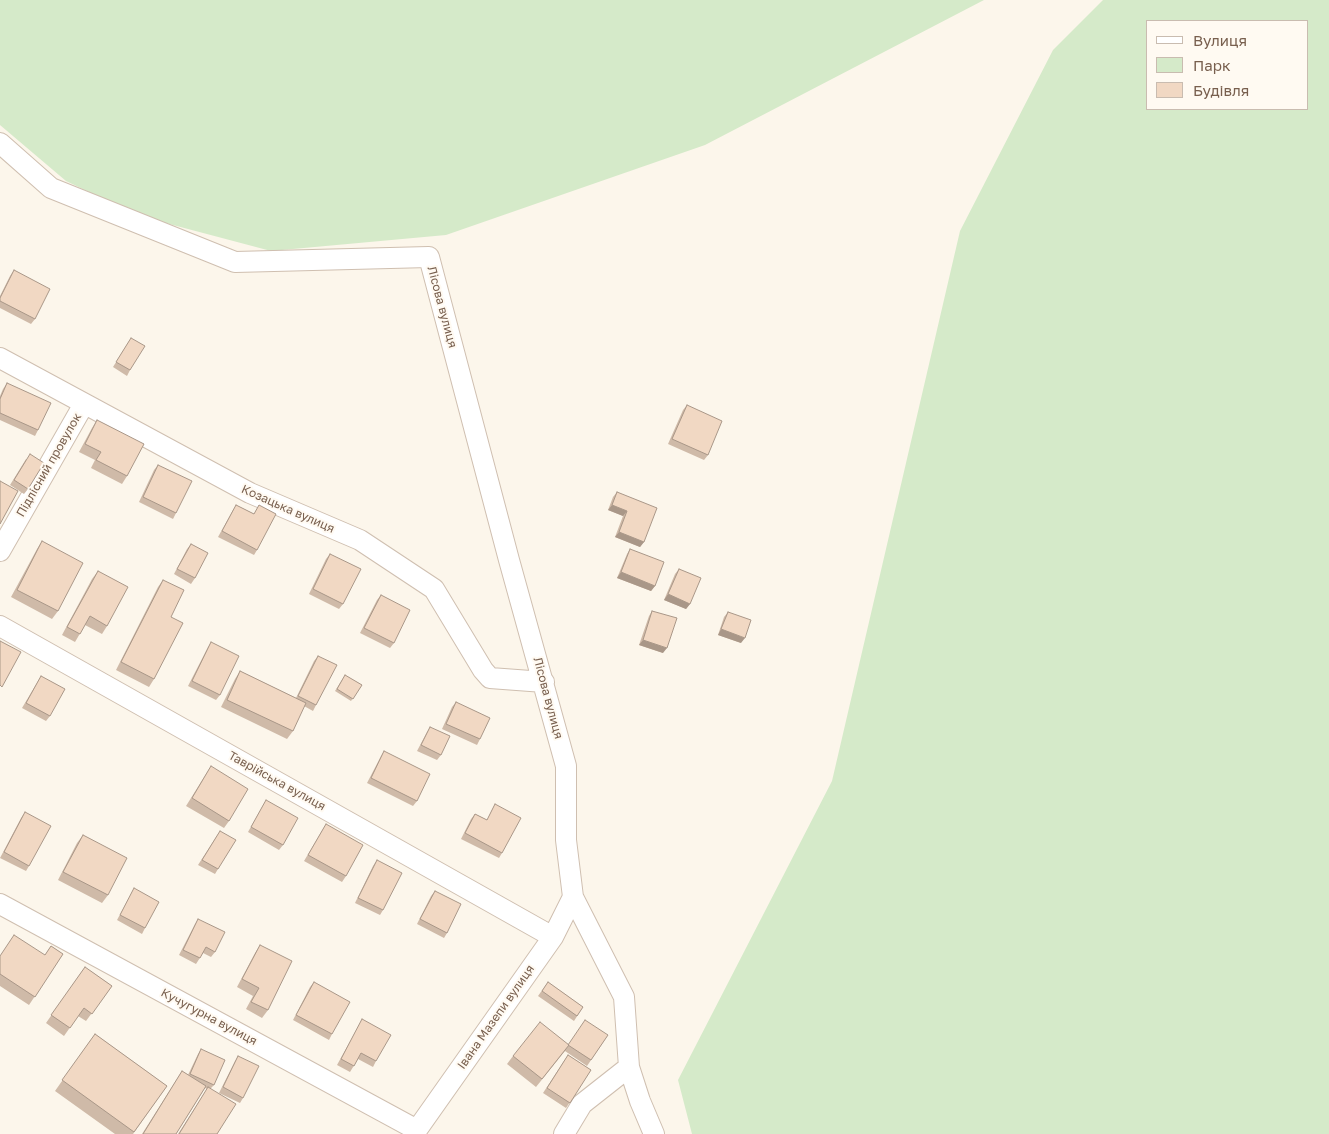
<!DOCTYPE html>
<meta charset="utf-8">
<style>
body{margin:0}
#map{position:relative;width:1329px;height:1134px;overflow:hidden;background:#fcf6eb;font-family:"Golos Text",sans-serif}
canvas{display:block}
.legend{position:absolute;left:1146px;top:20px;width:162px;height:90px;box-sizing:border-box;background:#fffaf2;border:1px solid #c9bcb0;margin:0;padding:6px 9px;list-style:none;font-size:15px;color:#785f4e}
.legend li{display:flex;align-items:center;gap:10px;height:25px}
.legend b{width:25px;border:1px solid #c9bcb0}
</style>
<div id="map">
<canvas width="1329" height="1134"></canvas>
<ul class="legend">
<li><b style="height:6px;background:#fff"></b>Вулиця</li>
<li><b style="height:14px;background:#d5eac9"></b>Парк</li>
<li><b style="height:14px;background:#f1d8c3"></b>Будівля</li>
</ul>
</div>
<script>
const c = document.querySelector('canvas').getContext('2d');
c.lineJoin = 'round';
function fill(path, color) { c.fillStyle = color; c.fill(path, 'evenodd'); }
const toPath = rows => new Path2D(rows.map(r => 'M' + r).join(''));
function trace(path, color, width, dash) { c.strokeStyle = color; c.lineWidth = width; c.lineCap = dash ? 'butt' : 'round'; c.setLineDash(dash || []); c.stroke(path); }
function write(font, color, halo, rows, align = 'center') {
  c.font = font + ' "Golos Text",sans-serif'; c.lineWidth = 4; c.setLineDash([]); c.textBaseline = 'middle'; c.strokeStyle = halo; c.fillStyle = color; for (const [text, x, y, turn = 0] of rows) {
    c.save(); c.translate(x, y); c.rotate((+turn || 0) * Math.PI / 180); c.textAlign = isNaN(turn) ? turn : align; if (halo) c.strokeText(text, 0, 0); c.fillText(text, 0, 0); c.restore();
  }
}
const green = toPath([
 [0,0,984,0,705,145,446,235,271,251,139,216,66,181,0,125],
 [1103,0,1329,0,1329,1134,692,1134,678,1080,832,781,960,231,1053,50],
 [1148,21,1308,21,1308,109,1148,109]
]);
const minor = toPath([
 [0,143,51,188,235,262,429,257,509,560,566,766,566,840,573,897,624,997,629,1067,640,1101,654,1134],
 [0,358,250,493,360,540,434,589,483,670,490,678,544,682],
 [0,551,84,404],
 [0,626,553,937],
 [0,904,417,1130],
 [414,1134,553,937,573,897],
 [564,1134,582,1104,629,1067]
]);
const wall = toPath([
 [14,270,35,319,31,324,0,308,0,296,10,276],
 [131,338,130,370,127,376,113,367],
 [7,383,38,430,35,436,0,420,0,396,3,389],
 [687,405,708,455,704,460,668,444,683,410],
 [97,420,127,476,122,484,91,468,95,460,79,452,92,428],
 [26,459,28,489,24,494,10,485],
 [158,465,176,513,173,519,139,502,154,470],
 [617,492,644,542,640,547,615,537,623,516,608,510,613,497],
 [236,505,254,514,259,505,257,550,254,555,218,537,233,510],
 [42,541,58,611,52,619,11,597,37,549],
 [191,544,195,578,191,584,174,574,187,549],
 [630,549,655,586,651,591,617,578,627,554],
 [330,554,343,604,339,609,309,594,326,559],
 [679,569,690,604,686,609,664,600,675,574],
 [98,571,107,626,102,634,85,625,75,642,62,635,92,579],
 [163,580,171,617,154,679,149,687,116,670,158,587],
 [381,595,394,643,390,648,360,633,377,600],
 [652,611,663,653,639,645,649,616],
 [728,612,741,643,718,635,724,617],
 [211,642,220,695,216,700,188,686,208,647],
 [318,656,316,705,313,711,304,706,293,731,287,739,221,707,235,679,240,671,296,698,314,661],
 [345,675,362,685,351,701,335,691],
 [41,676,50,716,46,721,22,708],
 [456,702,480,739,477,745,442,729,452,707],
 [430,727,441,755,437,760,417,751,427,732],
 [384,751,417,801,413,806,367,783,381,756],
 [211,766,229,821,224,828,186,806],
 [266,800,283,845,279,850,248,832],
 [495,804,502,853,499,858,461,839,471,819,475,814,487,820],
 [25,812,29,866,26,871,0,858,21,818],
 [326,824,346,876,342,882,304,861],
 [220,831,218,869,215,874,198,865],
 [83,835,108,895,102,903,58,880,77,843],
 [377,860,383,910,380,915,355,903,373,866],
 [134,888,145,928,142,934,117,920,131,894],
 [435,891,447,933,444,938,417,924,431,896],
 [198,919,215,952,211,957,203,953,196,964,179,955,195,924],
 [260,945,268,1010,262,1018,246,1009,253,996,237,987,255,953],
 [51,946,63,954,29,1005,0,986,0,956,45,955],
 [85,967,112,986,86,1021,78,1016,64,1036,46,1023],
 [314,982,332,1034,329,1040,293,1020,310,987],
 [548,982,583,1007,574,1021,538,996],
 [362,1019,376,1061,373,1067,358,1059,350,1072,337,1065,359,1025],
 [95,1034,167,1086,133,1134,115,1134,55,1091],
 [608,1035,587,1066,565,1051,536,1087,507,1064,513,1056,568,1044],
 [201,1049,214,1085,211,1088,217,1134,178,1134,207,1089,205,1088,176,1134,142,1134,182,1071,188,1075,198,1054],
 [568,1055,591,1070,566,1108,543,1093],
 [238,1056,243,1098,240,1103,219,1093,235,1061]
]);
const shadedWall = toPath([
 [612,505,627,511,623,516,608,510],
 [619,532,644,542,640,547,615,537],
 [621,572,655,586,651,591,617,578],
 [668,594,690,604,686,609,664,600],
 [721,629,745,638,741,643,718,635],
 [643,640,667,648,663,653,639,645]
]);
const building = toPath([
 [14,270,50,289,35,319,0,301,0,298,14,270],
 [131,338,145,346,130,370,116,362,131,338],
 [7,383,51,403,38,430,0,413,0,399,7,383],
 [687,405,722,421,708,455,672,439,687,405],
 [97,420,144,444,127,476,96,460,101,452,85,444,97,420],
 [30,454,44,463,28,489,14,480,30,454],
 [158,465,192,481,176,513,143,497,158,465],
 [0,481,18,491,0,524,0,481],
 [617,492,657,508,644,542,619,532,627,511,612,505,617,492],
 [236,505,254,514,259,505,276,514,257,550,222,531,236,505],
 [42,541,83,563,58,611,17,590,42,541],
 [191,544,208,553,195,578,177,569,191,544],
 [630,549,664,562,655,586,621,572,630,549],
 [330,554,361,569,343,604,313,589,330,554],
 [679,569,701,578,690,604,668,594,679,569],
 [98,571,128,587,107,626,90,616,80,634,67,627,98,571],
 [163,580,184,590,171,617,183,623,154,679,121,662,163,580],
 [381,595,410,610,394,643,364,628,381,595],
 [652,611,677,618,667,648,643,640,652,611],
 [728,612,751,620,745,638,721,629,728,612],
 [0,641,21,652,2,687,0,685,0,641],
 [211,642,239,656,220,695,192,681,211,642],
 [318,656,337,665,316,705,298,696,318,656],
 [240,671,306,703,293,731,227,700,240,671],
 [345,675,362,685,353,699,337,689,345,675],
 [41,676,65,689,50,716,26,703,41,676],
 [456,702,490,718,480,739,446,724,456,702],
 [430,727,450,736,441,755,421,745,430,727],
 [384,751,430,774,417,801,371,778,384,751],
 [211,766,248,789,229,821,192,798,211,766],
 [266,800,298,818,283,845,251,827,266,800],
 [495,804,521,818,502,853,465,833,475,814,487,820,495,804],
 [25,812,51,826,29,866,4,852,25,812],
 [326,824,363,845,346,876,308,855,326,824],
 [220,831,236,840,218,869,202,860,220,831],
 [83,835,127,858,108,895,63,872,83,835],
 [377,860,402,873,383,910,358,898,377,860],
 [134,888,159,902,145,928,120,915,134,888],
 [435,891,461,904,447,933,420,919,435,891],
 [198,919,225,932,215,952,206,947,200,958,183,950,198,919],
 [14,935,45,955,51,946,63,954,35,997,0,974,0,956,14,935],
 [260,945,292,961,268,1010,251,1002,259,988,242,979,260,945],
 [85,967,112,986,92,1014,84,1008,70,1028,51,1015,85,967],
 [314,982,350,1002,332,1034,296,1015,314,982],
 [548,982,583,1007,577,1016,542,991,548,982],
 [362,1019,391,1035,376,1061,361,1053,354,1066,341,1059,362,1019],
 [585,1020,608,1035,591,1060,568,1045,585,1020],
 [540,1022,569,1045,542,1079,513,1056,540,1022],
 [95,1034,167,1086,134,1132,62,1080,95,1034],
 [201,1049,225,1060,214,1085,190,1074,201,1049],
 [568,1055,591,1070,570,1103,547,1088,568,1055],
 [238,1056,259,1066,243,1098,223,1087,238,1056],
 [182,1071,206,1086,176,1134,143,1134,182,1071],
 [208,1087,236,1104,217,1134,179,1134,208,1087]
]);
const streetNames = [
 ["Лісова вулиця",442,307,75],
 ["Підлісний провулок",49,465,-60],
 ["Козацька вулиця",288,509,24],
 ["Лісова вулиця",548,698,75],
 ["Таврійська вулиця",277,781,29],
 ["Кучугурна вулиця",209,1017,28],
 ["Івана Мазепи вулиця",496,1017,-55]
];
fill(green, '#d5eac9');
trace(minor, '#cfbfb0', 22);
trace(minor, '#fff', 20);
fill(wall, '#cfbaa8');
fill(shadedWall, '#a99788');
fill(building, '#f1d8c3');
trace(building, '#a99788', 1);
write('12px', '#785f4e', '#fffaf2', streetNames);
</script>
